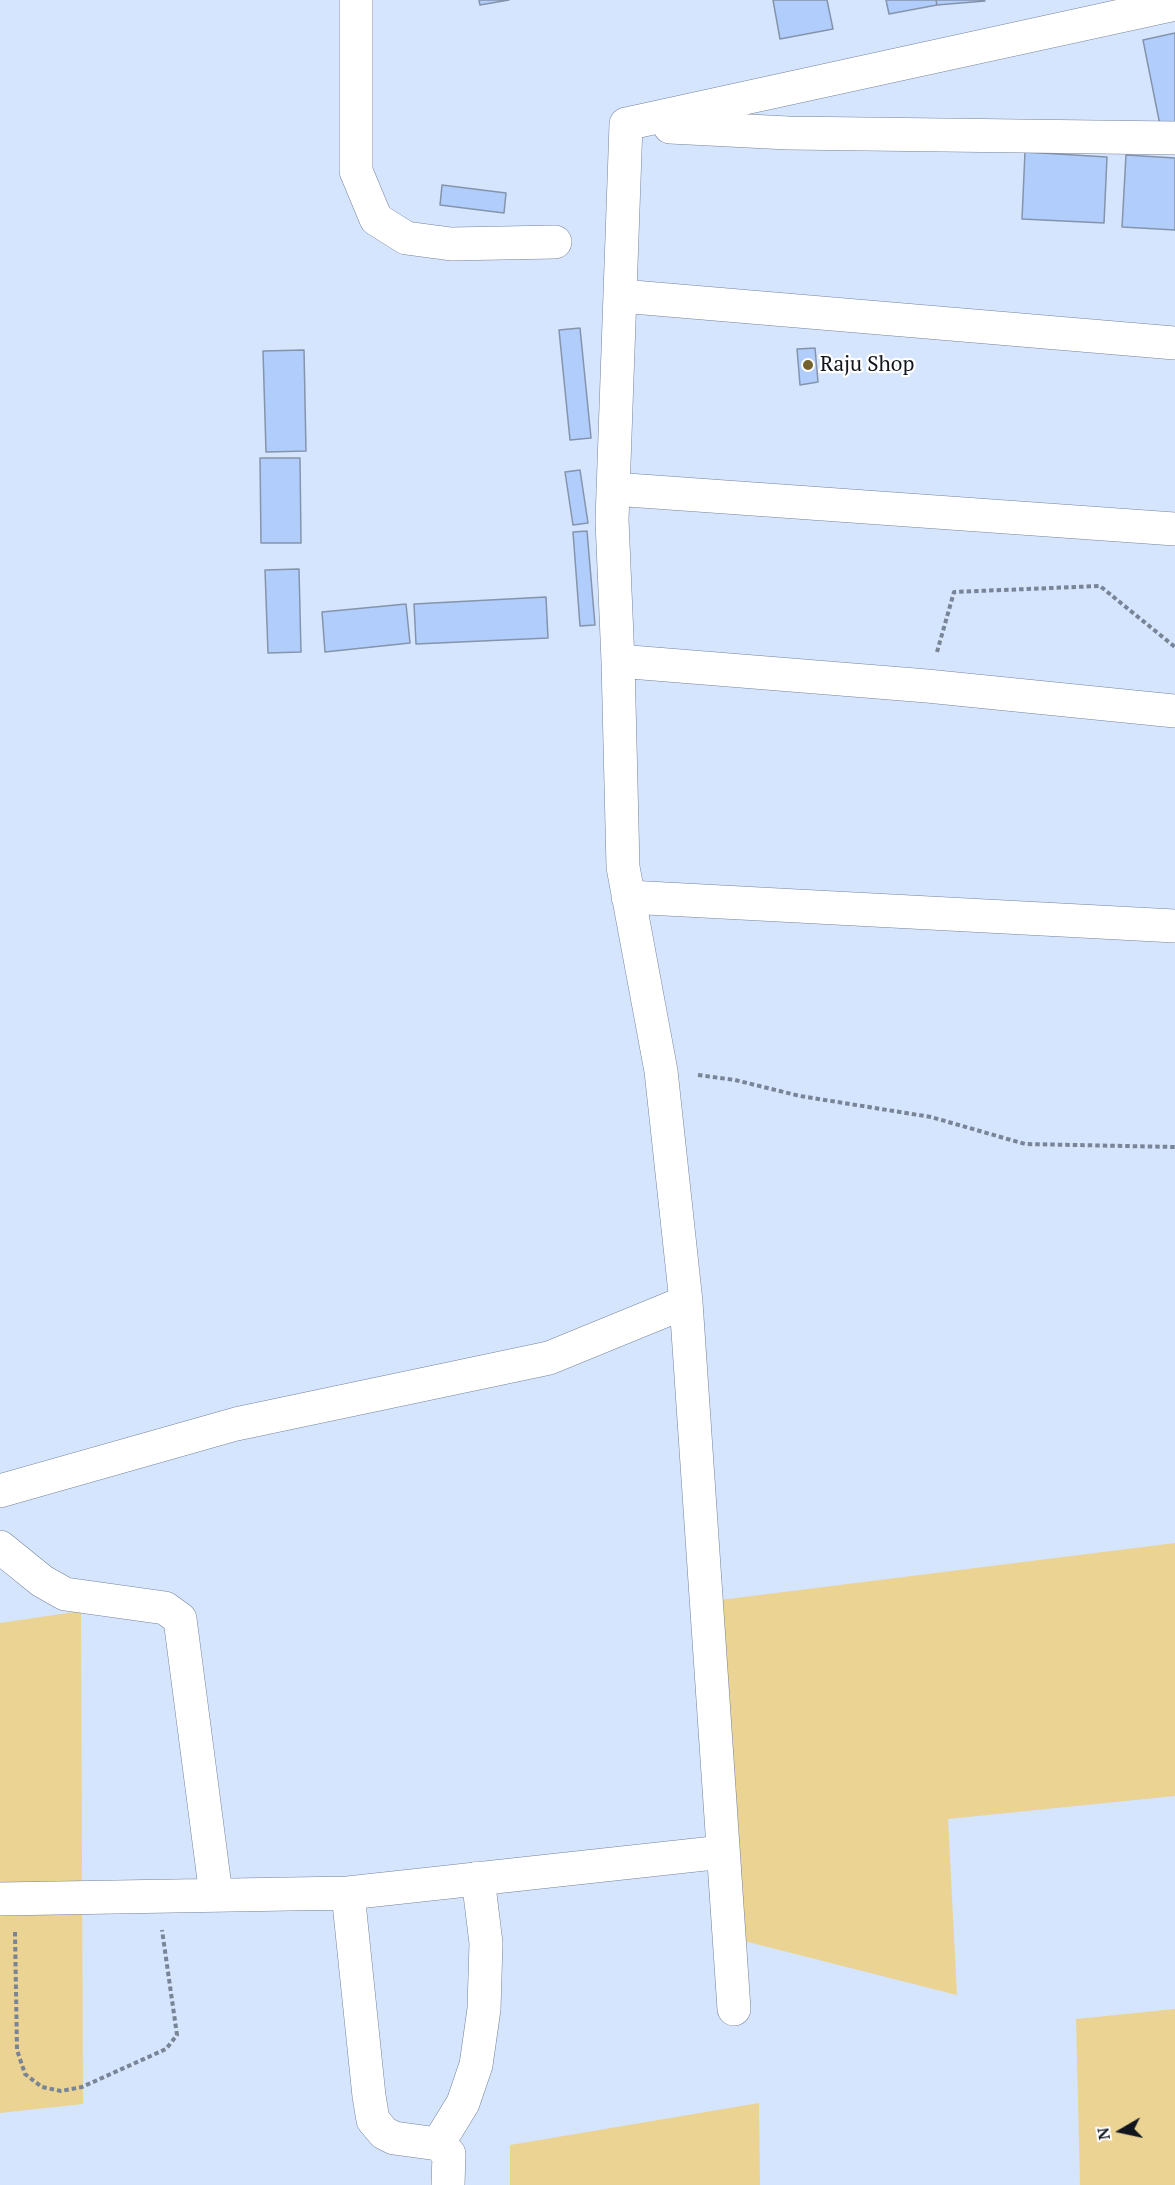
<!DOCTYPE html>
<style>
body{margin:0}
#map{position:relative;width:1175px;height:2185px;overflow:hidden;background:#d5e5fe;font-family:"PT Serif",serif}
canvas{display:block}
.north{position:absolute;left:1091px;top:2101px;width:60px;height:60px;-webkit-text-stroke:4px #fff;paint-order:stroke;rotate:261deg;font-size:16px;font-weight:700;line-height:24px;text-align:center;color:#10151e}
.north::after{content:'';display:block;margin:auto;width:21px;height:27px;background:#10151e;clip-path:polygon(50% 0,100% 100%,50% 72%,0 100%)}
</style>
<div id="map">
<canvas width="1175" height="2185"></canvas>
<div class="north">N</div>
</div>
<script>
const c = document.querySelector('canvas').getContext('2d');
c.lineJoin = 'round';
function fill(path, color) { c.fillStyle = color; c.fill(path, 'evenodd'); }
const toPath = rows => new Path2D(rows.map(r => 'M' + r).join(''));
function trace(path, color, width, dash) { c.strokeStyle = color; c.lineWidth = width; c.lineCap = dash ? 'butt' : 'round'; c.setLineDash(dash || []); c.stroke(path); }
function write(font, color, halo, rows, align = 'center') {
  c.font = font + ' "PT Serif",serif'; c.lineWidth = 4.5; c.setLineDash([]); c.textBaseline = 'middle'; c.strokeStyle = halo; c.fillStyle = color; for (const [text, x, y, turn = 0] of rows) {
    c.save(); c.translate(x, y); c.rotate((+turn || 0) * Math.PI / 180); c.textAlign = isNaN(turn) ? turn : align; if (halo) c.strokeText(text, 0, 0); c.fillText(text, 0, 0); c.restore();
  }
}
const green = toPath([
 [1175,1543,1175,1796,948,1819,957,1995,740,1940,720,1600],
 [81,1611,83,2104,0,2113,0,1623],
 [1175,2009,1175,2185,1080,2185,1076,2019],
 [759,2103,760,2185,510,2185,510,2145]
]);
const building = toPath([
 [479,0,509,0,480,5,479,0],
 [773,0,827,0,833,29,780,39,773,0],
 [886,0,936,0,937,5,889,14,886,0],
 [936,0,984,0,985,1,937,5,936,0],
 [1175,33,1175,127,1161,130,1143,40,1175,33],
 [1025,152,1107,157,1104,223,1022,219,1025,152],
 [1126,155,1175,158,1175,230,1122,227,1126,155],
 [442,185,506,193,504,213,440,205,442,185],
 [580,328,591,438,570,440,559,330,580,328],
 [815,348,818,382,800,385,797,349,815,348],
 [304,350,306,451,266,452,263,351,304,350],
 [260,458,300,458,301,543,261,543,260,458],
 [580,470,588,523,573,525,565,472,580,470],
 [587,531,595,625,580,626,573,532,587,531],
 [299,569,301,652,268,653,265,570,299,569],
 [546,597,548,638,416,644,414,604,546,597],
 [406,604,410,643,325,652,322,612,406,604]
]);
const path = toPath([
 [937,652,954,592,1100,586,1175,647],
 [698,1075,735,1080,800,1096,931,1117,1025,1144,1175,1147],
 [15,1932,17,2050,25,2074,42,2087,61,2091,82,2087,166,2049,177,2035,162,1930]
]);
const minor = toPath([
 [356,0,356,171,376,219,406,238,451,244,555,242],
 [626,124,1175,4],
 [670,127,788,133,1175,138],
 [621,296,1175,343],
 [613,489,1175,529],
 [618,661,927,686,1175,711],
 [628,897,1175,926],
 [686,1302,734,2009],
 [0,1491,236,1424,549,1358,686,1302,661,1071,623,867,618,661,612,520,626,124],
 [0,1547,42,1581,65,1594,165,1608,180,1619,216,1895],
 [0,1899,348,1893],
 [438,2144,463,2103,476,2065,484,2009,486,1943,478,1878],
 [448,2185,449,2154,438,2144,394,2138,384,2133,373,2120,369,2096,348,1893,723,1852]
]);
const markers = [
 [808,365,6,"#73612f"]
];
const poiNames = [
 ["Raju Shop",820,365]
];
fill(green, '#ebd393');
fill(building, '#b1cdfc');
trace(building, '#8594ab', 1.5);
trace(minor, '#75839a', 34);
trace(path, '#798496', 4, [4.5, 3]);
trace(minor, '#fff', 33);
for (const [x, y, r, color] of markers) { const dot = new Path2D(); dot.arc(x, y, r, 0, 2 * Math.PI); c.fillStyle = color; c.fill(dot); trace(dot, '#fff', 2); }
write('21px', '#10151e', '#fff', poiNames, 'left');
</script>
